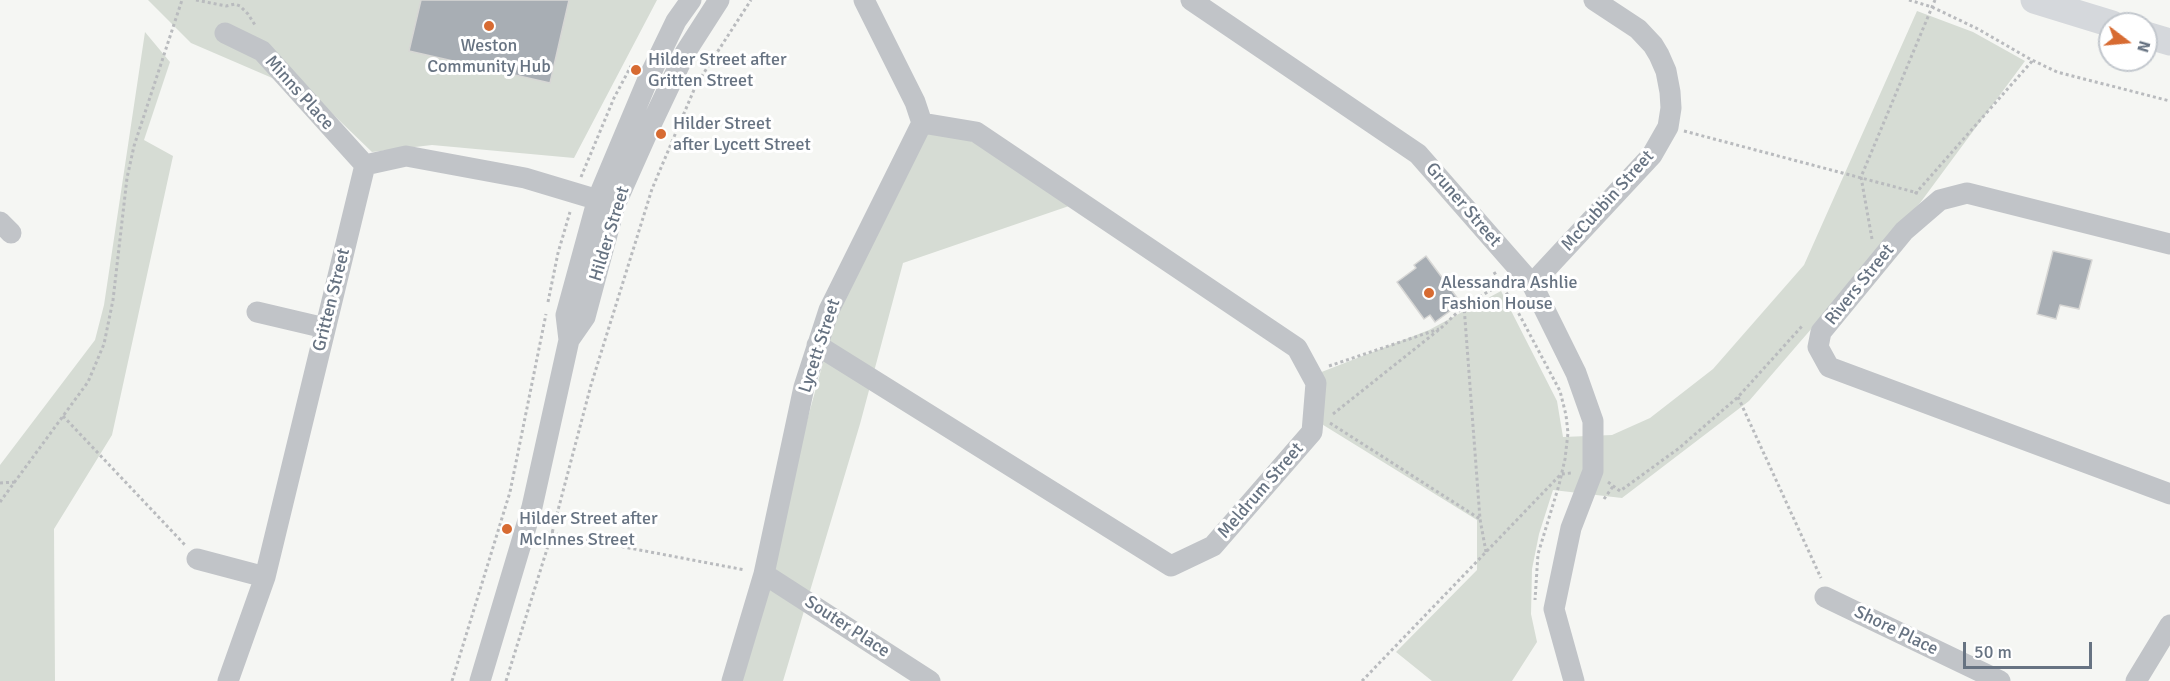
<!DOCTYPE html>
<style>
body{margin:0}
#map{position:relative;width:2170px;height:681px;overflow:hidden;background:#f5f6f3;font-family:Signika,sans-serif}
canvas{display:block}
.north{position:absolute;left:2098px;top:12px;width:60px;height:60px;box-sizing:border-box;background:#fff;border:2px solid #c2c7cd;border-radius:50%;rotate:106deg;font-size:16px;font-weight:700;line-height:24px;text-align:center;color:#677382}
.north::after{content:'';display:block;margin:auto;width:21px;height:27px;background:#d76b32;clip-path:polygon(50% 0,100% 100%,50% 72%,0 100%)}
.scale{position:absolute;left:1963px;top:642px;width:129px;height:27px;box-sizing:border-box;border:3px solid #677382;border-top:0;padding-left:8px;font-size:18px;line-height:21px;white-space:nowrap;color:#677382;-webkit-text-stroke:4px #fff;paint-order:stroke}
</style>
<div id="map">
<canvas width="2170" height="681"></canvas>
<div class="north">N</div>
<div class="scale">50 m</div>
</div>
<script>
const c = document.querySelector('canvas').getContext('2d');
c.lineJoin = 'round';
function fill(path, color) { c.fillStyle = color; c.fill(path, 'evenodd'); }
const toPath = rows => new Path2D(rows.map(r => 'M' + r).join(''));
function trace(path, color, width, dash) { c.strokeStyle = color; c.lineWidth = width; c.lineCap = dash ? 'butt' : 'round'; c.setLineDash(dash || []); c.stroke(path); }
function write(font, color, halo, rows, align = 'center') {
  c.font = font + ' Signika,sans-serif'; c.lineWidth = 6; c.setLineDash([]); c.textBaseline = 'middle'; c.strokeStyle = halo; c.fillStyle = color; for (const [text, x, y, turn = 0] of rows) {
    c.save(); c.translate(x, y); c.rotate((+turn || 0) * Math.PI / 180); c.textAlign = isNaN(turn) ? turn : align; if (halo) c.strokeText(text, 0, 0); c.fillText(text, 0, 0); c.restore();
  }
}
const green = toPath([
 [148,0,657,0,574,158,432,145,372,152,314,96,191,43],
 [1917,11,1973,32,2025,61,1920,203,1749,401,1622,498,1553,490,1539,534,1532,569,1531,614,1537,642,1512,681,1432,681,1396,652,1477,570,1477,520,1320,423,1319,373,1429,330,1501,291,1557,401,1563,437,1612,435,1650,418,1713,369,1804,265],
 [145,32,170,62,144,140,173,156,112,435,54,529,55,681,0,681,0,465,95,340,104,305],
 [926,127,974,142,1069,206,903,263,860,424,783,681,735,681,834,323]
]);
const building = toPath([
 [421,0,569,0,550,83,409,51,421,0],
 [2053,251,2092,260,2079,309,2060,305,2056,319,2037,314,2053,251],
 [1426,256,1461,303,1435,322,1430,315,1424,319,1397,282,1416,268,1414,265,1426,256]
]);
const path = toPath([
 [196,0,226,6,235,4,240,6,248,14,255,25],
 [1909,0,1932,7,1978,29,2030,59,2057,72,2170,101],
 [1684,131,1918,193],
 [581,177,614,98,631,66],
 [1915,194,2033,60],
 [1872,239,1861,177,1935,0],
 [1494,272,1519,314,1560,391,1566,415,1568,433,1565,459,1559,485,1538,554,1535,600],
 [548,302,558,253,570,212],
 [1464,306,1501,284],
 [1329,366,1439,329],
 [1738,397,1821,578],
 [1333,414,1441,328,1464,306,1480,519,1486,552],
 [63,416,185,545],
 [1330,423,1480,519],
 [1608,482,1620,491,1678,449,1738,397,1803,325],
 [0,483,15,482],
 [1604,499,1614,485],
 [0,502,88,382,104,344,113,300,127,178,134,146,182,0],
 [545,532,745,570],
 [452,681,510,492,546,314],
 [506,681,552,533,591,385,652,189,696,85,751,0],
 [1362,681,1561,474,1572,473]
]);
const minor = toPath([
 [1191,0,1418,154,1532,284,1576,373,1593,421,1593,471,1571,528,1554,609,1574,681],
 [225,33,262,51,365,165],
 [0,222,11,233],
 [2170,244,1967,193,1940,200,1904,231,1821,332,1818,347,1829,367,2170,494],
 [1532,284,1652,155,1668,127,1671,108,1670,92,1666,71,1659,55,1653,45,1638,29,1594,0],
 [257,312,325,328],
 [569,340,585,317,615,205,648,131,685,53,719,0],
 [817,345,1171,566,1213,546,1312,432,1316,383,1297,348,976,132,922,123],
 [197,559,265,577],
 [764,574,930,681],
 [1825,597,2000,681],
 [228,681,265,577,365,165,406,156,525,178,615,205],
 [480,681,532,507,569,340,566,315,598,198,648,79,676,21,691,0],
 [732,681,764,574,804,387,829,310,922,123,915,102,864,0],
 [2136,681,2170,625]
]);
const major = toPath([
 [2034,0,2112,24],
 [2146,35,2170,42]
]);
const markers = [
 [489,26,6,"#d76b32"],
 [636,70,6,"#d76b32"],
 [661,134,6,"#d76b32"],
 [1429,293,6,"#d76b32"],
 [507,529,6,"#d76b32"]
];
const poiNames = [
 ["Weston",489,46,"center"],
 ["Community Hub",489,67,"center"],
 ["Hilder Street after",648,60],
 ["Gritten Street",648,81],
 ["Hilder Street",673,124],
 ["after Lycett Street",673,145],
 ["Alessandra Ashlie",1441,283],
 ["Fashion House",1441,304],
 ["Hilder Street after",519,519],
 ["McInnes Street",519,540]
];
const streetNames = [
 ["Minns Place",299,93,48],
 ["McCubbin Street",1608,201,-48],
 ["Gruner Street",1463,205,49],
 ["Hilder Street",610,234,-73],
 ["Rivers Street",1860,285,-51],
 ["Gritten Street",332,300,-76],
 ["Lycett Street",820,346,-72],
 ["Meldrum Street",1261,491,-49],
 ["Souter Place",847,627,33],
 ["Shore Place",1896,631,26]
];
fill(green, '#d6dcd4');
fill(building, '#a8aeb4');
trace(building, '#d7d7d5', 1.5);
trace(path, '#b9bbbe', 3, [3, 3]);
trace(minor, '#c1c4c8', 21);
trace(major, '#d5d8dc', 27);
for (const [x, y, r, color] of markers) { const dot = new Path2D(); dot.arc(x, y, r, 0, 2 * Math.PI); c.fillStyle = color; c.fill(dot); trace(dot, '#fff', 2); }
write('18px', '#677382', '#fff', poiNames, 'left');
write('18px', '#677382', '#fff', streetNames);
</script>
